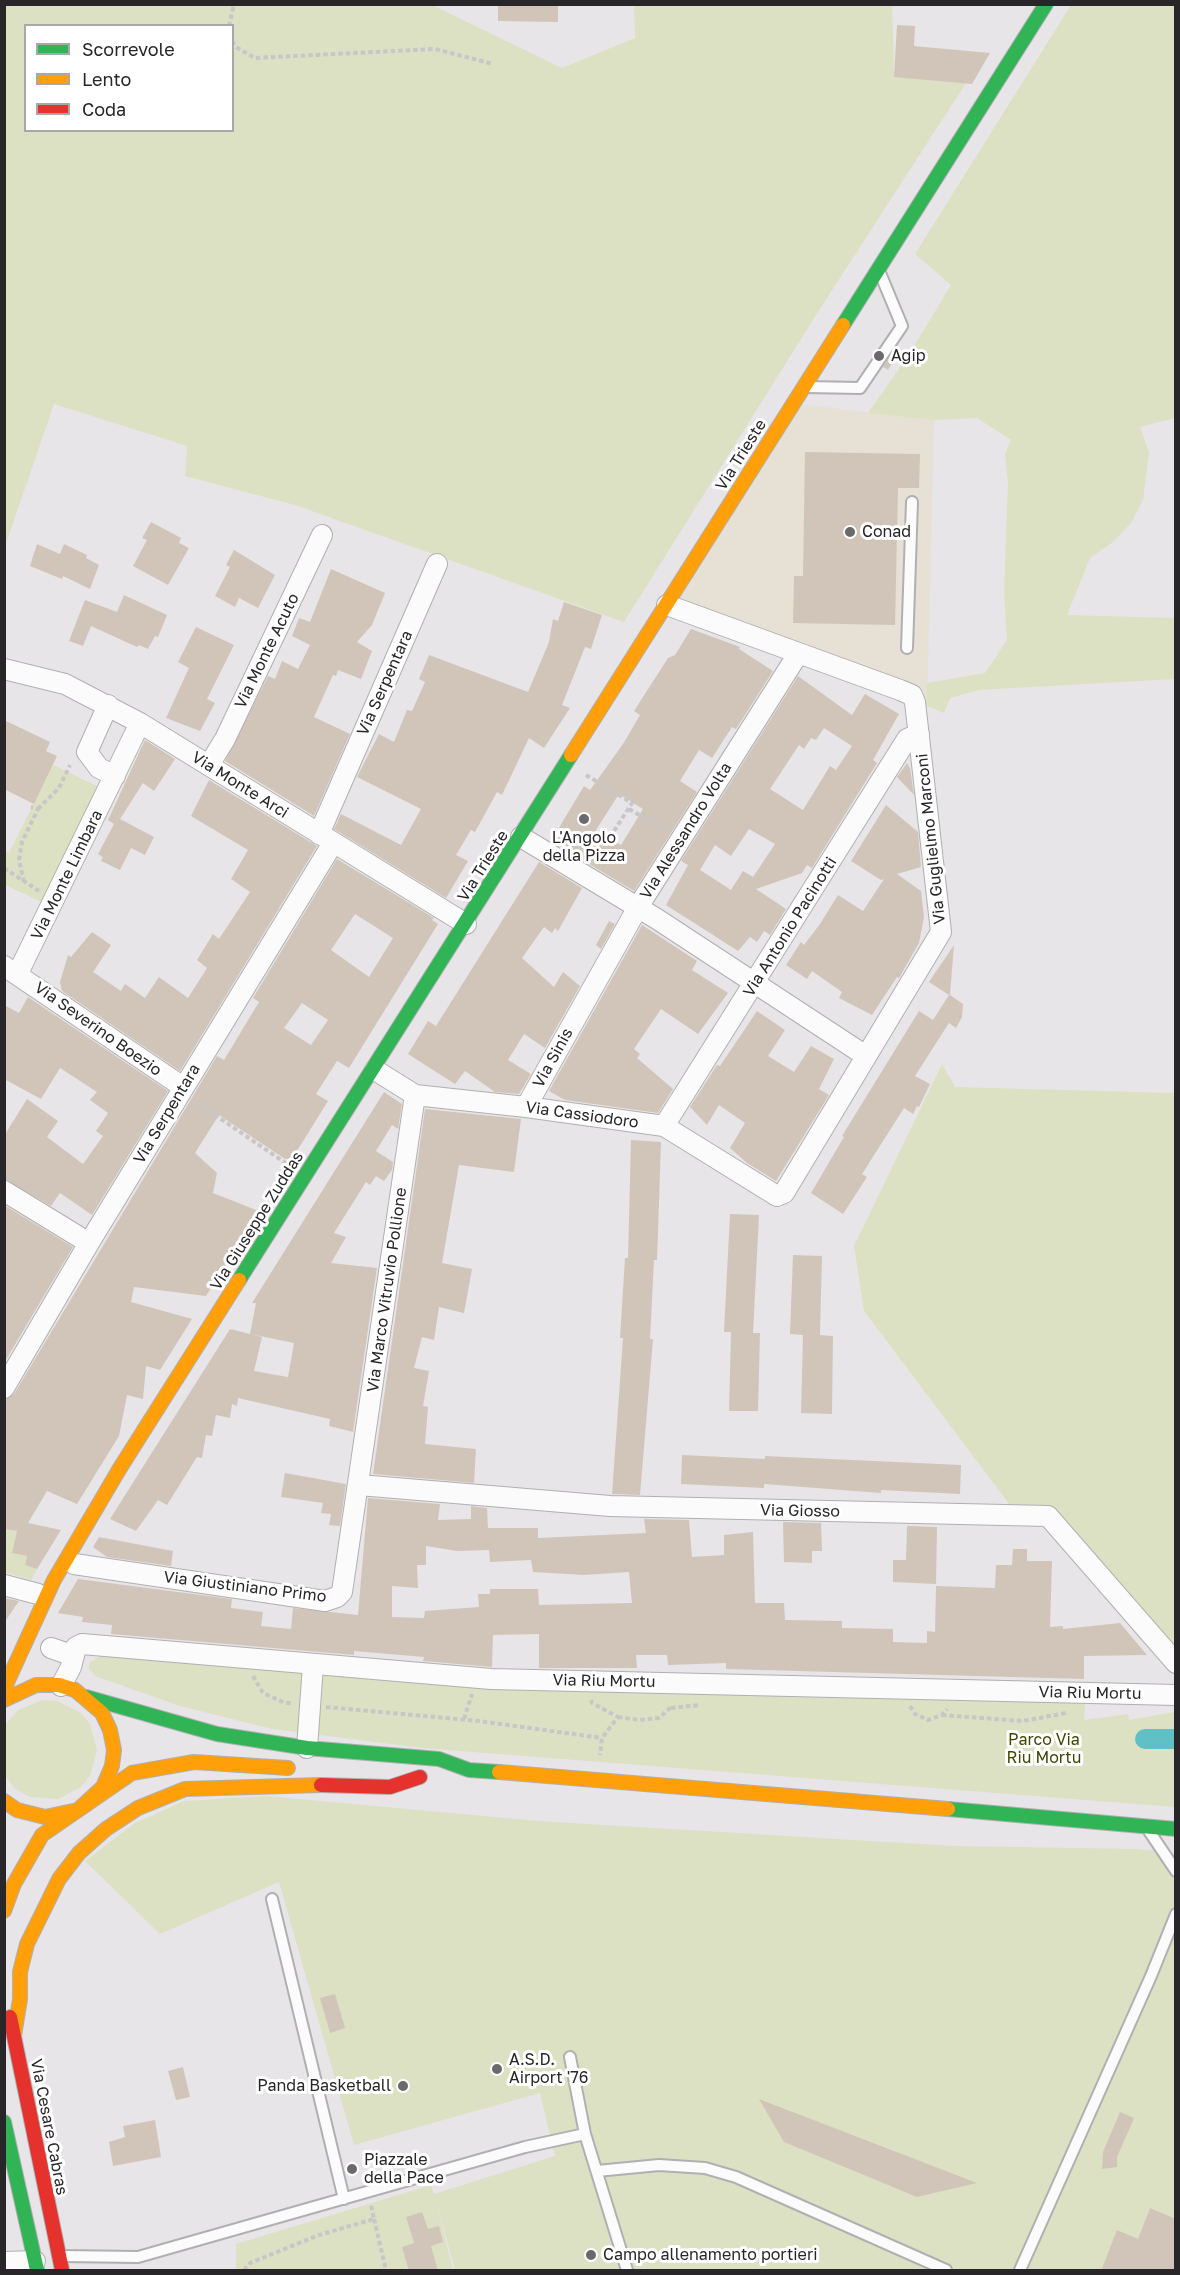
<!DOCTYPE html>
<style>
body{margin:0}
#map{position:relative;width:1180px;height:2275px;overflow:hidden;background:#e7e5e8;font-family:"Golos Text",sans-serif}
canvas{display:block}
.frame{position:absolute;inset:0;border:6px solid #282628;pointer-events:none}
.legend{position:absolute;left:24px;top:24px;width:210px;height:108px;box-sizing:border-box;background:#fff;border:2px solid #a9a8a9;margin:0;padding:8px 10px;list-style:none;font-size:18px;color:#282628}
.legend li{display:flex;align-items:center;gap:12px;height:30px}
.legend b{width:30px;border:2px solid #a9a8a9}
</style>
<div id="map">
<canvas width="1180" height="2275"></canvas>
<div class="frame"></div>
<ul class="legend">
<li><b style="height:8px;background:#30b455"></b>Scorrevole</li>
<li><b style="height:8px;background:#ff9f0a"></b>Lento</li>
<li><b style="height:8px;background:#e5322d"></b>Coda</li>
</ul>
</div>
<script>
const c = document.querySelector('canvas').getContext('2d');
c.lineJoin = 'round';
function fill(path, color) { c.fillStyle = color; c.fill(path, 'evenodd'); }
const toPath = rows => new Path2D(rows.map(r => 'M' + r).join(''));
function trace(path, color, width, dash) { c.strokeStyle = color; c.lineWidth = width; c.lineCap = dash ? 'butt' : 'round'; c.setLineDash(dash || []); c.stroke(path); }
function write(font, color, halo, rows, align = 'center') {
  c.font = font + ' "Golos Text",sans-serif'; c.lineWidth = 6; c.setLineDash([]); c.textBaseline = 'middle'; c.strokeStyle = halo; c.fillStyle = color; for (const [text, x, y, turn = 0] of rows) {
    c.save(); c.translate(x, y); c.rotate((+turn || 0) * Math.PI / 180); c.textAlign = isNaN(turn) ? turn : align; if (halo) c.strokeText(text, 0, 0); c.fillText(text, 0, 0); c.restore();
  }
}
const commercial = toPath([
 [798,404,934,420,927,706,667,605]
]);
const green = toPath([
 [5,5,432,5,562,68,635,38,634,5,892,5,894,76,966,83,816,315,624,622,295,505,185,476,187,446,54,404,5,546],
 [26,26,232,26,232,130,26,130],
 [1071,5,1175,5,1175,418,1140,427,1149,452,1143,500,1131,523,1113,542,1090,558,1067,615,1175,618,1175,679,979,690,950,698,944,713,927,706,927,683,985,673,1007,640,1004,593,1008,482,1005,454,1011,440,977,418,934,420,868,413,910,353,951,285,915,254],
 [53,765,97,786,44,903,5,885,5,851,9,853],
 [942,1064,955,1087,1175,1093,1175,1646,1055,1510,1013,1509,864,1311,854,1246],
 [4,1529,17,1531,13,1553,27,1556,25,1565,37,1569,31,1580,5,1572],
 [100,1656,1085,1703,1084,1720,1128,1714,1129,1720,1175,1712,1175,1807,422,1748,272,1729,180,1706,95,1676,89,1669,89,1663],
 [43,1700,57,1701,81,1713,90,1724,97,1750,90,1776,81,1787,58,1799,30,1797,14,1788,5,1776,5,1725,18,1710],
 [266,1796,538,1821,954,1846,1138,1849,1175,1853,1175,2270,455,2270,436,2201,453,2270,236,2270,236,2244,431,2185,434,2194,555,2156,540,2093,354,2145,279,1882,160,1934,85,1861,135,1823,184,1801]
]);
const canal = toPath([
 [1145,1739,1176,1739]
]);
const building = toPath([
 [498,4,558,4,558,22,498,21],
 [897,25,915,26,914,46,990,53,972,84,894,77],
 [896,348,900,351,888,370,883,367],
 [805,452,920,454,919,488,898,488,895,625,793,623,794,576,803,576],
 [151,522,181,538,179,543,189,548,168,585,133,566,147,540,142,538],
 [37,544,60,554,64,544,87,555,86,558,99,565,90,589,63,576,62,579,30,566],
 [234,550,275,575,258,608,239,598,235,607,215,596,230,567,226,565],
 [331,569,385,593,372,625,357,642,372,651,361,679,338,670,336,676,333,675,314,717,350,734,314,816,225,761,268,676,275,679,282,661,298,669,310,645,292,636,299,618,310,622],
 [124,595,167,615,158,637,155,636,148,649,139,645,137,647,91,626,83,646,69,641,85,600,117,612],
 [564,602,602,615,591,649,585,647,562,705,570,708,544,748,529,738,502,795,497,792,475,832,471,830,456,855,468,861,446,898,334,829,341,814,401,845,421,809,357,777,379,734,394,742,407,710,412,711,425,682,419,679,429,655,528,692,549,642,553,619,558,621],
 [196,627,234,645,207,699,215,703,200,731,166,718,189,668,178,662],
 [691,629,740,647,739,649,773,671,736,729,732,727,712,758,699,750,680,781,697,792,634,891,551,841,584,786,590,790,623,744,640,715,634,711,668,658,675,655],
 [619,794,643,809,621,845,596,830],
 [798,676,852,715,865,694,899,714,873,760,877,763,812,868,807,865,802,873,756,889,786,909,770,935,764,931,757,942,750,937,738,951,666,905,688,865,681,861],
 [824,728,852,746,836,770,830,766,803,810,770,789,799,745,804,749,811,738,816,740],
 [749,829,775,844,753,877,743,871,731,890,700,870,715,845,731,856],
 [4,720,50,742,46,751,57,756,34,804,4,789],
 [145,740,175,759,154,791,143,783,120,819,154,837,145,855,131,848,120,870,101,861,103,857,98,854,114,824,108,820],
 [907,763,910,768,914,795,897,777],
 [209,780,317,846,180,1071,62,991,60,982,68,955,71,957,92,932,111,945,93,972,121,991,125,984,145,998,159,977,188,998,207,968,197,960,213,934,219,939,250,892,231,879,248,850,191,816],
 [886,805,918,832,921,867,897,874,921,891,924,917,919,943,899,978,897,977,872,1015,839,998,842,992,812,971,807,979,786,965,801,942,804,945,820,924,838,895,863,911,884,879,881,880,851,861],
 [337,859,434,918,432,920,438,924,349,1068,337,1061,316,1094,328,1101,292,1159,285,1159,219,1115,195,1153,217,1173,213,1193,256,1210,256,1217,206,1296,134,1287,131,1302,192,1319,160,1370,146,1366,143,1399,127,1395,119,1436,77,1504,47,1491,28,1523,61,1530,37,1569,25,1565,27,1556,12,1553,17,1531,4,1529,4,1400,14,1394,217,1056,224,1060,259,1002,253,998],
 [355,914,393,938,369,977,331,950],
 [302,1003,328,1020,311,1045,284,1028],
 [539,862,582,888,558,931,555,928,552,933,544,927,522,958,554,987,563,972,580,986,545,1048,524,1034,508,1060,531,1074,519,1094,495,1092,465,1071,455,1084,408,1054,428,1021,436,1026],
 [609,921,615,924,601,949,596,945],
 [642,925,697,961,692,970,728,993,698,1034,661,1009,634,1049,640,1054,637,1058,673,1089,658,1113,565,1100,549,1091],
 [954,945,950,995,963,1004,962,1017,956,1028,949,1023,915,1076,930,1084,919,1107,917,1106,913,1114,904,1108,862,1174,867,1177,843,1214,811,1193,844,1137,842,1136,919,1011,933,1020,949,995,929,982],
 [28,997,168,1091,92,1215,60,1193,51,1206,4,1179,4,1136,27,1099,58,1121,47,1137,83,1164,103,1136,96,1131,108,1113,90,1100,97,1092,60,1068,41,1099,4,1079,4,1005,19,1013],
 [757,1011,785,1030,768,1056,794,1072,811,1046,834,1059,819,1089,829,1095,776,1181,747,1163,730,1148,745,1123,719,1105,707,1125,690,1107,717,1065,720,1066],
 [384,1092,402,1104,398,1129,392,1125,376,1151,393,1162,392,1170,384,1181,376,1176,370,1185,366,1182,334,1233,346,1237,331,1263,377,1268,353,1432,329,1426,330,1419,238,1398,237,1406,232,1404,230,1418,216,1415,212,1436,206,1435,202,1458,197,1457,167,1505,158,1500,136,1531,110,1519,230,1329,262,1337,254,1371,288,1377,294,1343,250,1334,256,1303,252,1303],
 [425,1109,521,1119,514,1172,459,1165,442,1263,472,1269,464,1313,439,1307,434,1340,422,1337,414,1368,429,1371,423,1406,428,1407,425,1444,476,1449,474,1483,373,1474],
 [631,1140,661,1142,657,1260,654,1260,650,1339,653,1339,640,1495,612,1494,623,1338,620,1338,625,1258,628,1258],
 [4,1205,73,1247,4,1363],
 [730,1214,759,1215,753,1333,760,1333,758,1411,729,1411,731,1332,724,1332],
 [793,1255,822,1256,820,1335,833,1336,832,1414,801,1413,803,1335,790,1334],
 [682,1455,765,1459,765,1456,961,1465,960,1494,881,1490,881,1493,764,1484,764,1488,681,1484],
 [285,1473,346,1484,340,1526,329,1525,331,1514,321,1513,323,1503,281,1497],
 [368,1498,440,1504,438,1520,471,1519,471,1506,487,1508,488,1528,538,1528,538,1538,646,1533,644,1519,689,1520,692,1557,724,1555,724,1535,753,1532,755,1603,784,1603,785,1620,842,1621,842,1628,893,1629,893,1642,927,1643,927,1631,935,1632,936,1586,995,1588,996,1565,1012,1565,1013,1549,1027,1549,1027,1561,1052,1561,1050,1627,1063,1626,1063,1629,1120,1623,1147,1655,1084,1656,1084,1679,726,1669,726,1663,668,1665,667,1655,636,1655,637,1668,539,1668,539,1634,493,1635,492,1667,423,1661,424,1657,354,1651,354,1655,111,1634,112,1625,82,1622,83,1617,58,1613,78,1579,232,1599,231,1608,263,1612,261,1626,291,1629,293,1608,358,1615],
 [426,1546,457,1551,489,1550,490,1562,531,1560,533,1572,584,1575,629,1572,632,1603,539,1605,538,1589,490,1589,490,1594,478,1594,479,1607,425,1611,424,1618,392,1617,392,1586,418,1588,417,1565,426,1565],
 [783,1522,821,1523,822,1551,812,1551,812,1563,784,1562],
 [907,1526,937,1527,936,1584,893,1582,893,1560,906,1560],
 [99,1537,173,1551,171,1566,107,1557,93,1547],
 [4,1598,19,1601,4,1623],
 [335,1994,345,2028,330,2033,320,1998],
 [183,2067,190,2097,176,2100,168,2071],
 [759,2099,977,2183,917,2197,784,2142],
 [1120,2112,1134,2118,1117,2157,1117,2167,1102,2169,1103,2152],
 [155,2120,161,2157,113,2166,109,2142,125,2137,123,2126],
 [1150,2208,1176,2219,1176,2271,1101,2271,1117,2230,1138,2239],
 [422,2212,428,2229,439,2226,443,2242,431,2246,438,2271,409,2271,402,2247,414,2243,406,2217]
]);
const path = toPath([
 [229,26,234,4],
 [232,41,236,47,255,58,435,49,493,64],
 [586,775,632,803,614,831],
 [38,809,59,788,70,765],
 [629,809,667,831],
 [4,868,39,891],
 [24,882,19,860,22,842,38,809,31,807],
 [196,1102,287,1164],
 [253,1676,263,1693,285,1703,293,1703],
 [591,1700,592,1703,618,1717,602,1738,600,1755],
 [910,1706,915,1714,928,1720,942,1715,947,1709],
 [326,1707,479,1721,602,1738],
 [671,1708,700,1705],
 [942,1715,1022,1721,1066,1713],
 [618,1717,640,1720,659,1718,671,1707],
 [464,1719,472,1694],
 [374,2219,386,2270],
 [244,2270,250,2263,319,2235,374,2219,371,2205]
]);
const lane = toPath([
 [806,387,860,388,902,326,880,273],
 [907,648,912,502],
 [1149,1831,1176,1871],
 [272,1899,344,2199],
 [570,2057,585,2134],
 [597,2171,659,2165,705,2168,736,2177,946,2270],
 [62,2256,138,2257,525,2147,585,2134,627,2270],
 [1020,2270,1151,1976,1176,1914]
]);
const street = toPath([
 [4,669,65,684,140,723,466,924],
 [108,705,87,752,99,768,115,776],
 [209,765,225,739,322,535],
 [319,834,437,564],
 [521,837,657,919,866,1056],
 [4,966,183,1087],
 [18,973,140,723],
 [375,1070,415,1095,526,1107,664,1126,777,1196,784,1193,941,932,915,702,912,695,900,690,667,605],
 [526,1107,638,907,798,654],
 [664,1126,907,739,919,734],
 [4,1191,89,1243],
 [4,1388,89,1243,333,843],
 [359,1485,610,1506,1048,1516,1176,1663],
 [74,1564,325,1601,337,1597,342,1592,415,1095],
 [4,1585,38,1594],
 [51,1648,74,1656],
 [61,1686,71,1667,76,1647,82,1644,491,1679,1176,1695],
 [307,1748,313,1665],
 [4,2262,35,2261]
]);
const fast = toPath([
 [843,325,1046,4],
 [239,1280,571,755],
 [86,1697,217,1734,307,1748,439,1759,469,1770,499,1772],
 [948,1809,1176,1829],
 [4,2122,37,2270]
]);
const slow = toPath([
 [571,755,843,325],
 [4,1689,54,1580,120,1468,239,1280],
 [4,1700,36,1685,59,1685,75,1690,102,1713,110,1730,114,1750,112,1766,103,1787,78,1810,45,1817,17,1810,4,1801],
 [499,1772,948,1809],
 [4,1911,14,1884,42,1835,132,1773,194,1762,288,1768],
 [14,2036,20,1999,20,1972,27,1944,59,1879,79,1853,106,1829,138,1808,185,1789,321,1785]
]);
const jam = toPath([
 [321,1785,390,1787,420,1777],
 [10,2017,62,2270]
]);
const markers = [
 [879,356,6,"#6b696b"],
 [850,532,6,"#6b696b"],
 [584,819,6,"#6b696b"],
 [497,2069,6,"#6b696b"],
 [403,2086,6,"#6b696b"],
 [352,2169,6,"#6b696b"],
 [591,2255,6,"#6b696b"]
];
const poiNames = [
 ["Agip",891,356],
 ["Conad",862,532],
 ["L'Angolo",584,838,"center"],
 ["della Pizza",584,856,"center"],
 ["A.S.D.",509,2060],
 ["Airport '76",509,2078],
 ["Panda Basketball",391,2086,"right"],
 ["Piazzale",364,2160],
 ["della Pace",364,2178],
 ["Campo allenamento portieri",603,2255]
];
const streetNames = [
 ["Via Trieste",741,455,-58],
 ["Via Monte Acuto",267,651,-64],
 ["Via Serpentara",385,683,-66],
 ["Via Monte Arci",240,785,32],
 ["Via Alessandro Volta",686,831,-58],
 ["Via Guglielmo Marconi",931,839,-96],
 ["Via Trieste",483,866,-58],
 ["Via Monte Limbara",67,875,-64],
 ["Via Antonio Pacinotti",790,927,-58],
 ["Via Severino Boezio",98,1029,35],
 ["Via Sinis",553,1058,-61],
 ["Via Serpentara",167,1114,-59],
 ["Via Cassiodoro",582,1115,8],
 ["Via Giuseppe Zuddas",257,1221,-58],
 ["Via Marco Vitruvio Pollione",387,1290,-82],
 ["Via Giosso",800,1511,1],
 ["Via Giustiniano Primo",245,1587,7],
 ["Via Riu Mortu",604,1681,1],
 ["Via Riu Mortu",1090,1693,1],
 ["Via Cesare Cabras",49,2127,79]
];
const parkNames = [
 ["Parco Via",1044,1740],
 ["Riu Mortu",1044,1758]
];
fill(commercial, '#e6e0d5');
fill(green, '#dce1c3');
trace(canal, '#61bfc6', 20);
fill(building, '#d1c5b9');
trace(lane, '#b0afb1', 14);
trace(street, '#b0afb1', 22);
trace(fast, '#b0afb1', 16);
trace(slow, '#b0afb1', 16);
trace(jam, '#b0afb1', 16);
trace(path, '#c8c6c8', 4, [4.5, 3]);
trace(lane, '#fbfbfc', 10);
trace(street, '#fbfbfc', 20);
trace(fast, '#30b455', 14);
trace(slow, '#ff9f0a', 14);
trace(jam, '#e5322d', 14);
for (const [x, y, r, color] of markers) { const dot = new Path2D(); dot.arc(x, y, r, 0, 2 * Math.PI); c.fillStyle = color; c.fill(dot); trace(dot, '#fff', 2); }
write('16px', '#282628', '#fff', poiNames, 'left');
write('16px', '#282628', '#fff', streetNames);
write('16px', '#3f4604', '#fff', parkNames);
</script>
